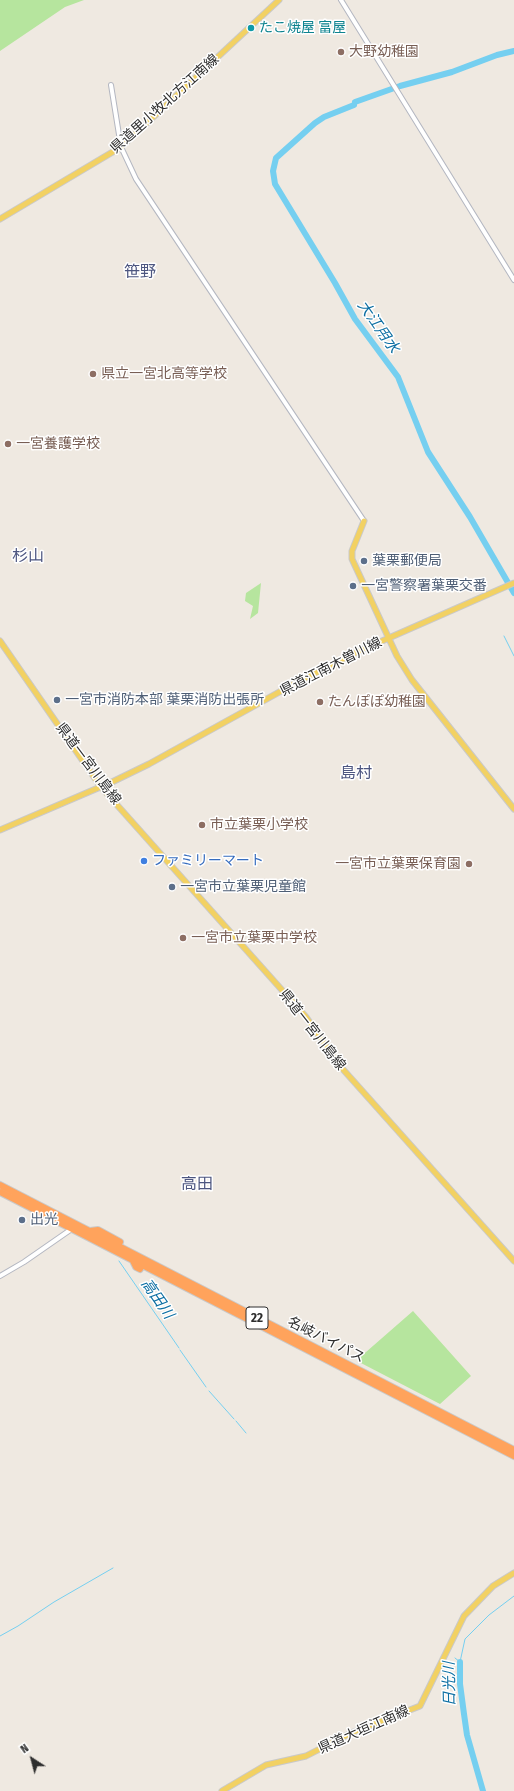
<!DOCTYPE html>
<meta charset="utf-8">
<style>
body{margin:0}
#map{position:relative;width:514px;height:1791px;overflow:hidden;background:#efe9e1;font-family:"Fira Sans Condensed",sans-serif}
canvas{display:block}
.north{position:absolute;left:12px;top:1739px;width:40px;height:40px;-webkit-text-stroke:3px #fff;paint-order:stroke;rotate:324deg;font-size:11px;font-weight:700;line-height:16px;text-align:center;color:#2e2e2e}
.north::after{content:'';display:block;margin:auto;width:14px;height:18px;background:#2e2e2e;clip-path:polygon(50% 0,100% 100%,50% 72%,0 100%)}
</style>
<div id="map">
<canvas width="514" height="1791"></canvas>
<div class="north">N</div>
</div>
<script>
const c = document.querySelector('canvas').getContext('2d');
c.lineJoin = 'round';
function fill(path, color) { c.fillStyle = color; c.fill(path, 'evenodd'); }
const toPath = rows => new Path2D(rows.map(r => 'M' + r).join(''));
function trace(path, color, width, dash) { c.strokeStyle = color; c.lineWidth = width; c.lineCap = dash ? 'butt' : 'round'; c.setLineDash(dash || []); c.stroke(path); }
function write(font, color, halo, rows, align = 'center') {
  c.font = font + ' "Fira Sans Condensed","Noto Sans JP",sans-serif'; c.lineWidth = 3; c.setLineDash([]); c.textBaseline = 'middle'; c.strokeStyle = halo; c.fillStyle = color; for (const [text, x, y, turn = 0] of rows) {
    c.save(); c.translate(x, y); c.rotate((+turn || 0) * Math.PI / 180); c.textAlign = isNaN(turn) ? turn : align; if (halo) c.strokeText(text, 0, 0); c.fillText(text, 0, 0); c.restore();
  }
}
const green = toPath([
 [0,0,84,0,65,7,0,51],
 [261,583,258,613,250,619,253,606,245,601,246,593],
 [413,1311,471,1376,440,1404,359,1362,358,1359]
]);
const stream = toPath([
 [504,636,514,656],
 [119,1261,179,1348],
 [180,1350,206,1387],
 [209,1391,234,1419],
 [236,1421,246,1433],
 [0,1636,18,1626,54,1602,113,1568],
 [455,1658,460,1662,465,1639,489,1615,514,1596]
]);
const river = toPath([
 [355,102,400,86,452,72,497,55,514,51],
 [354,105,324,117,315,123,276,158,273,171,275,184,335,283,355,319,398,377,428,452,470,517,514,593],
 [460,1662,460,1684,464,1714,467,1735,483,1791]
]);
const minor = toPath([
 [341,0,514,280],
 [111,85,121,147,136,179,364,521],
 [0,1276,24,1262,73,1228]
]);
const major = toPath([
 [0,219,121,147,279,0],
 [364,521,352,551,352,559,397,656,412,680,514,809],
 [0,641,101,787,306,1017,340,1066,514,1261],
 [0,830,112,782,149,764,292,685,357,652,514,583],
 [222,1791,266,1765,306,1756,351,1733,420,1706,464,1616,493,1586,514,1573]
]);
const highway = toPath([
 [0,1185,514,1450],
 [0,1192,514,1456],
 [90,1231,98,1230,120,1242],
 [132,1259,136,1267,140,1269]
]);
const markers = [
 [251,28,4,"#0f9aa8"],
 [341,52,4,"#8d6e63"],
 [93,374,4,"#8d6e63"],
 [8,444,4,"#8d6e63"],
 [364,561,4,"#5c6f8a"],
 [353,586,4,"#5c6f8a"],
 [57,700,4,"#5c6f8a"],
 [320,702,4,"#8d6e63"],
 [202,825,4,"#8d6e63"],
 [144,861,4,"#3f7fe0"],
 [469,864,4,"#8d6e63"],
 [172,887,4,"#5c6f8a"],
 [183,938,4,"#8d6e63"],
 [22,1220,4,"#5c6f8a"]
];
const shields = [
 [257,1318,22]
];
const shieldNames = [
 ["22",257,1318]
];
const cultureNames = [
 ["たこ焼屋 富屋",259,28]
];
const educationNames = [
 ["大野幼稚園",349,52],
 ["県立一宮北高等学校",101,374],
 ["一宮養護学校",16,444],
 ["たんぽぽ幼稚園",328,702],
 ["市立葉栗小学校",210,825],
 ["一宮市立葉栗保育園",461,864,"right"],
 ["一宮市立葉栗中学校",191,938]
];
const streetNames = [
 ["県道里小牧北方江南線",165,104,-42],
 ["県道江南木曽川線",331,667,-27],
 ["県道一宮川島線",88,764,53],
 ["県道一宮川島線",312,1030,52],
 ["名岐バイパス",326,1340,27],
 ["県道大垣江南線",364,1730,-24]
];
const serviceNames = [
 ["葉栗郵便局",372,561],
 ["一宮警察署葉栗交番",361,586],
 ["一宮市消防本部 葉栗消防出張所",65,700],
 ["一宮市立葉栗児童館",180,887],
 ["出光",30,1220]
];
const shopNames = [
 ["ファミリーマート",152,861]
];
const waterNames = [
 ["大江用水",378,327,55],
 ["高田川",157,1299,55],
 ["日光川",450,1684,-91]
];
const quarterNames = [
 ["笹野",140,273],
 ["杉山",28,557],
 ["島村",356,774],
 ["高田",197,1185]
];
fill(green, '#b6e59e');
trace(stream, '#75cff0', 1);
trace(river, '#75cff0', 6);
trace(minor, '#b4b7c1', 6);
trace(major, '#c9c9c9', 7);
trace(highway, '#c9c9c9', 8);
trace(minor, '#fff', 4);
trace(major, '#f2d163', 5);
trace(highway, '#ffa35c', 6);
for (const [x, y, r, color] of markers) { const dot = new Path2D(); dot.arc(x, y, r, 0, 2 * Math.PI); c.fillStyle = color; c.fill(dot); trace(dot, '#fff', 1.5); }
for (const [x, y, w] of shields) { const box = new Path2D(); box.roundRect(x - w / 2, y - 11, w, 22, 3); c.fillStyle = '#fff'; c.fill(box); trace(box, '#2e2e2e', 1); }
write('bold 13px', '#2e2e2e', null, shieldNames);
write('14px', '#0d838f', '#fff', cultureNames, 'left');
write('14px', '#785e54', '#fff', educationNames, 'left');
write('14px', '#2e2e2e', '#fff', streetNames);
write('14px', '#4e5e75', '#fff', serviceNames, 'left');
write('14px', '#366cbe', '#fff', shopNames, 'left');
write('italic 15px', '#0d6fa3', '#fff', waterNames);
write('16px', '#4d5680', '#fff', quarterNames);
</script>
